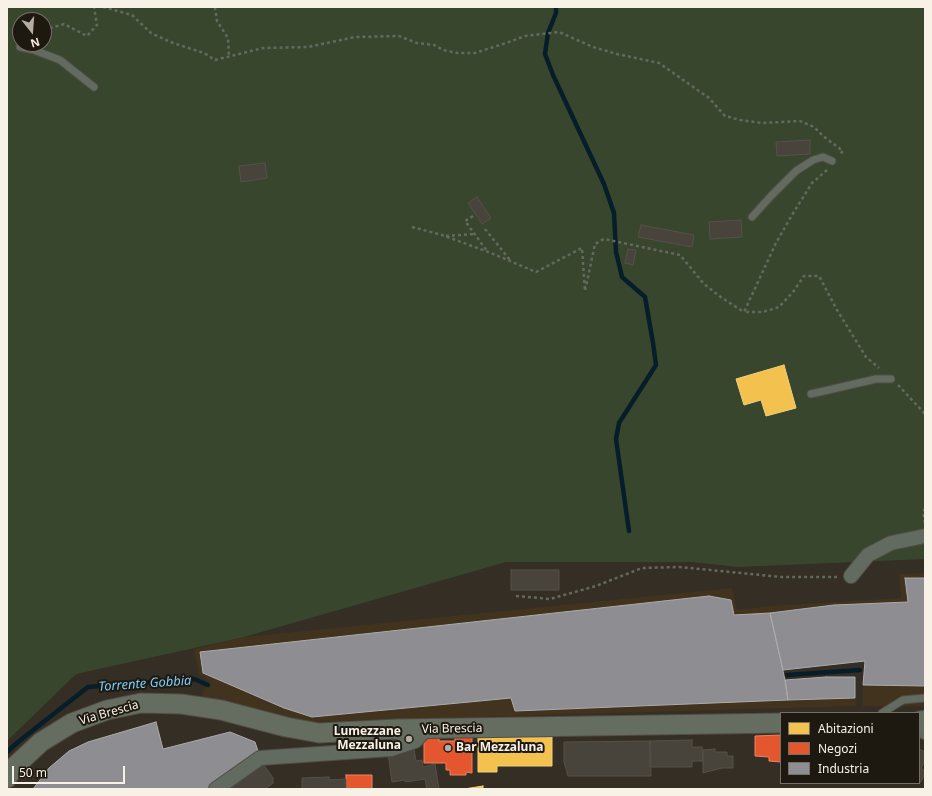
<!DOCTYPE html>
<style>
body{margin:0}
#map{position:relative;width:932px;height:796px;overflow:hidden;background:#342e24;font-family:"Noto Sans",sans-serif}
canvas{display:block}
.frame{position:absolute;inset:0;border:8px solid #f8f1e6;pointer-events:none}
.legend{position:absolute;left:780px;top:712px;width:140px;height:72px;box-sizing:border-box;background:#1d1810;border:1px solid #756f66;margin:0;padding:5px 7px;list-style:none;font-size:12px;color:#f8f1e6}
.legend li{display:flex;align-items:center;gap:8px;height:20px}
.legend b{width:20px;border:1px solid #756f66}
.north{position:absolute;left:12px;top:12px;width:40px;height:40px;box-sizing:border-box;background:#1d1810;border:1px solid #756f66;border-radius:50%;rotate:163deg;font-size:11px;font-weight:700;line-height:16px;text-align:center;color:#f8f1e6}
.north::after{content:'';display:block;margin:auto;width:14px;height:18px;background:#b3ada2;clip-path:polygon(50% 0,100% 100%,50% 72%,0 100%)}
.scale{position:absolute;left:12px;top:766px;width:113px;height:18px;box-sizing:border-box;border:2px solid #f8f1e6;border-top:0;padding-left:5px;font-size:12px;line-height:14px;white-space:nowrap;color:#f8f1e6;-webkit-text-stroke:3px #1d1810;paint-order:stroke}
</style>
<div id="map">
<canvas width="932" height="796"></canvas>
<div class="frame"></div>
<ul class="legend">
<li><b style="height:11px;background:#f2c14e"></b>Abitazioni</li>
<li><b style="height:11px;background:#e4572e"></b>Negozi</li>
<li><b style="height:11px;background:#8d8d92"></b>Industria</li>
</ul>
<div class="north">N</div>
<div class="scale">50 m</div>
</div>
<script>
const c = document.querySelector('canvas').getContext('2d');
c.lineJoin = 'round';
function fill(path, color) { c.fillStyle = color; c.fill(path, 'evenodd'); }
const toPath = rows => new Path2D(rows.map(r => 'M' + r).join(''));
function trace(path, color, width, dash) { c.strokeStyle = color; c.lineWidth = width; c.lineCap = dash ? 'butt' : 'round'; c.setLineDash(dash || []); c.stroke(path); }
function write(font, color, halo, rows, align = 'center') {
  c.font = font + ' "Noto Sans",sans-serif'; c.lineWidth = 4; c.setLineDash([]); c.textBaseline = 'middle'; c.strokeStyle = halo; c.fillStyle = color; for (const [text, x, y, turn = 0] of rows) {
    c.save(); c.translate(x, y); c.rotate((+turn || 0) * Math.PI / 180); c.textAlign = isNaN(turn) ? turn : align; if (halo) c.strokeText(text, 0, 0); c.fillText(text, 0, 0); c.restore();
  }
}
const built = toPath([
 [925,573,925,706,863,706,863,685,865,661,783,670,786,680,825,677,855,677,856,706,309,722,201,697,209,681,199,674,194,649,244,637,732,588,737,610,769,606,901,598,899,574]
]);
const green = toPath([
 [7,7,925,7,925,559,738,567,693,562,506,562,244,637,76,674,7,741],
 [20,20,44,20,44,44,20,44]
]);
const homes = toPath([
 [784,365,796,408,766,416,761,400,744,405,736,379,784,365],
 [478,735,494,735,494,738,552,737,552,766,497,766,497,772,478,772,478,735],
 [483,786,483,789,464,789,483,786]
]);
const shops = toPath([
 [455,735,472,735,472,773,466,772,466,775,450,775,450,770,446,770,446,763,424,763,424,737,439,737,439,741,455,741,455,735],
 [781,735,781,762,769,761,769,757,755,756,755,736,781,735],
 [346,775,372,775,372,789,346,789,346,775]
]);
const industry = toPath([
 [905,578,925,578,925,686,863,685,865,661,783,670,770,613,834,605,908,602,905,578],
 [709,596,731,600,734,615,770,613,785,680,788,700,515,711,511,698,312,717,284,708,203,673,200,652,709,596],
 [826,677,855,677,855,698,788,700,785,680,826,677],
 [156,722,163,749,230,732,255,742,258,751,212,785,209,789,33,789,49,768,69,751,88,742,156,722]
]);
const stream = toPath([
 [556,7,556,13,548,33,545,54,553,75,604,184,614,213,616,252,622,277,645,297,653,343,656,365,619,423,616,439,629,531],
 [787,675,860,670],
 [7,752,18,742,88,687,194,679,208,685]
]);
const building = toPath([
 [810,140,810,154,777,156,776,142,810,140],
 [265,163,267,178,241,182,239,166,265,163],
 [477,197,491,218,482,224,468,203,477,197],
 [741,220,742,237,710,239,709,222,741,220],
 [641,225,694,235,692,247,638,237,641,225],
 [628,249,636,250,633,265,625,263,628,249],
 [511,570,559,570,559,590,511,590,511,570],
 [692,740,692,747,702,747,703,761,692,761,692,767,650,767,650,741,692,740],
 [650,741,651,776,568,776,564,762,564,742,650,741],
 [414,749,416,761,422,760,423,767,435,764,439,789,442,789,427,789,425,779,405,782,405,780,392,782,388,753,414,749],
 [715,749,715,752,727,752,727,756,733,756,733,768,722,768,703,773,703,750,715,749],
 [919,749,925,752,925,761,921,768,925,771,925,774,920,783,919,783,919,749],
 [263,764,273,778,273,783,265,789,230,789,263,764],
 [329,777,329,780,346,779,346,789,302,789,302,778,329,777]
]);
const path = toPath([
 [103,7,132,15,151,33,173,43,204,53,215,60,263,48,308,47,355,37,399,36,417,43,434,45,443,50,457,53,475,53,509,42,525,36,559,32,593,47,617,54,659,63,709,98,725,116,740,120,762,123,800,121,814,127,823,136,843,151,839,155],
 [215,7,217,21,228,38,229,56],
 [44,30,64,24,87,36,97,25,94,7],
 [827,170,812,183,792,215,776,243,744,312,763,312,779,307,793,292,804,276,819,276,837,310,866,357,879,368],
 [473,216,465,221,487,251],
 [412,227,442,235,491,253,536,272,582,248,585,291,595,244,604,239,680,255,704,284,722,298,744,312],
 [485,229,510,260],
 [446,236,475,234],
 [898,385,925,414],
 [925,523,923,512,925,509],
 [516,596,550,599,596,586,642,568,680,567,781,577,837,577]
]);
const service = toPath([
 [20,47,34,50,60,60,94,87],
 [752,217,771,196,796,171,813,160,823,157,832,161],
 [811,394,876,379,891,379],
 [882,713,903,700,925,698]
]);
const minor = toPath([
 [851,576,868,555,891,543,925,536],
 [919,727,925,732],
 [216,789,260,758,391,749,415,741,426,729]
]);
const secondary = toPath([
 [919,721,925,720],
 [7,778,13,768,41,742,72,723,107,710,141,703,181,704,221,710,286,727,319,733,398,729,781,723]
]);
const markers = [
 [409,739,4,"#b3ada2"],
 [448,748,4,"#b3ada2"]
];
const streetNames = [
 ["Via Brescia",109,713,-16],
 ["Via Brescia",452,729,-1]
];
const poiNames = [
 ["Lumezzane",401,732],
 ["Mezzaluna",401,746],
 ["Bar Mezzaluna",456,748,"left"]
];
const waterNames = [
 ["Torrente Gobbia",145,684,-4]
];
fill(built, '#41331e');
fill(green, '#39462e');
fill(homes, '#f2c14e');
trace(homes, '#f4cf7c', 1);
fill(shops, '#e4572e');
trace(shops, '#ea8565', 1);
fill(industry, '#8d8d92');
trace(industry, '#adabab', 1);
trace(stream, '#061e29', 4.5);
fill(building, '#49443b');
trace(building, '#565148', 1);
trace(service, '#524c45', 9);
trace(minor, '#524c45', 16);
trace(secondary, '#524c45', 21);
trace(path, '#646960', 2.5, [3, 3]);
trace(service, '#626b60', 7);
trace(minor, '#626b60', 14);
trace(secondary, '#646d60', 19);
for (const [x, y, r, color] of markers) { const dot = new Path2D(); dot.arc(x, y, r, 0, 2 * Math.PI); c.fillStyle = color; c.fill(dot); trace(dot, '#1d1810', 1.5); }
write('12px', '#f8f1e6', '#1d1810', streetNames);
write('bold 12px', '#f8f1e6', '#1d1810', poiNames, 'right');
write('italic 13px', '#7cccf9', '#1d1810', waterNames);
</script>
